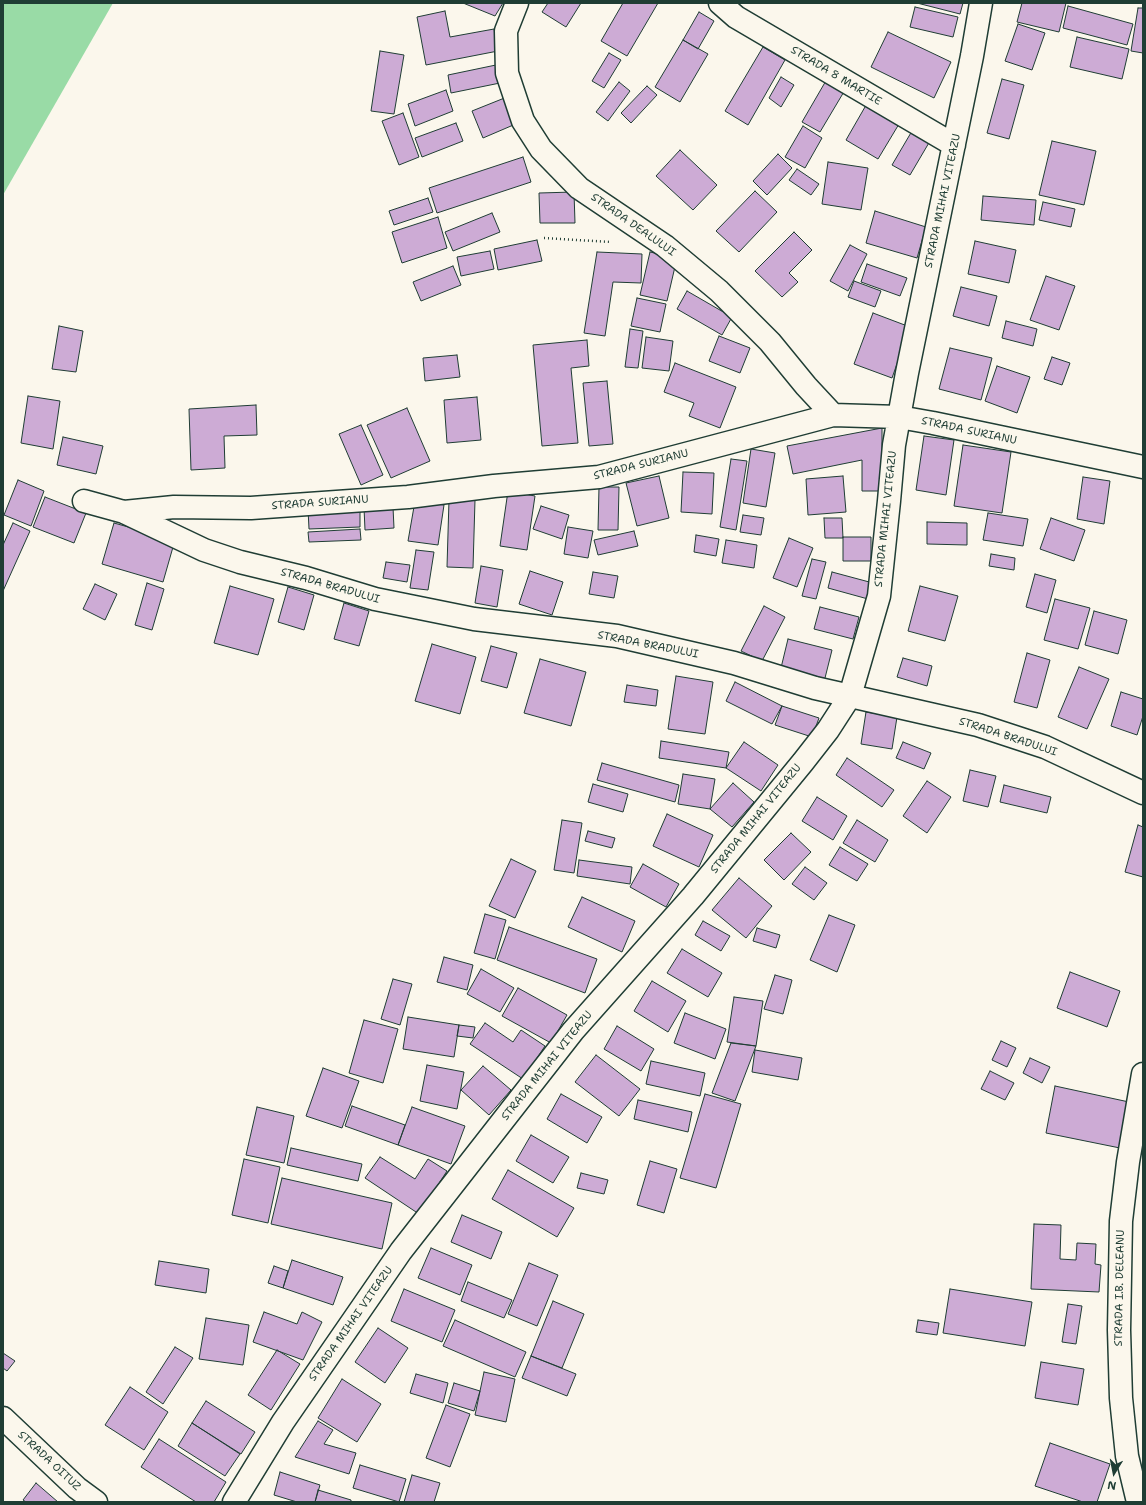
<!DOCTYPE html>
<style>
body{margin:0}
#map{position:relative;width:1146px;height:1505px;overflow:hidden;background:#fbf7ec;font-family:"Shantell Sans",sans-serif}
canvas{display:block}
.frame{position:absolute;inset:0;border:4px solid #1f3d34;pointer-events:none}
.north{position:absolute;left:1094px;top:1453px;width:40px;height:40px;-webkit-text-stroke:3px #fbf7ec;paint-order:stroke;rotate:190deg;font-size:11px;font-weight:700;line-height:16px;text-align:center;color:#1f3d34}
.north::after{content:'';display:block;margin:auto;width:14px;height:18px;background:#1f3d34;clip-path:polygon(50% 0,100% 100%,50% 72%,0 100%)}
</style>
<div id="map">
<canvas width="1146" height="1505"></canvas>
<div class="frame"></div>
<div class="north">N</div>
</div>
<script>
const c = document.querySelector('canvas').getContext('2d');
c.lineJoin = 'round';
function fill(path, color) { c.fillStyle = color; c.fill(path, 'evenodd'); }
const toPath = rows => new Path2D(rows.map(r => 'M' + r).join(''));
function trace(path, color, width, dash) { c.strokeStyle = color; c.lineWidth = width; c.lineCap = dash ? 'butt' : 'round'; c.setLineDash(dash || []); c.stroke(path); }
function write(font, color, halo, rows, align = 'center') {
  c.font = font + ' "Shantell Sans",sans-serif'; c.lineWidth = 3; c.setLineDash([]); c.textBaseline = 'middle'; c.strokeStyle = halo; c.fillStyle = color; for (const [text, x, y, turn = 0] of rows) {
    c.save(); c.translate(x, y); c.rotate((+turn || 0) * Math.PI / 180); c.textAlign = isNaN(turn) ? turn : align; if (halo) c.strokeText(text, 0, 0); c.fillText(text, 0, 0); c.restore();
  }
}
const green = toPath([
 [3,3,113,3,3,195]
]);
const building = toPath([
 [463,3,503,3,495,16,463,3],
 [548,3,581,3,566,27,542,12,548,3],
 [623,3,658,3,627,56,601,41,623,3],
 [917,3,963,3,960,14,917,3],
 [1022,3,1066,3,1059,32,1017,22,1022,3],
 [1068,6,1133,24,1127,45,1063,28,1068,6],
 [915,7,958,17,953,37,910,27,915,7],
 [1138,8,1143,8,1143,53,1131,51,1138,8],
 [445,11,450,37,494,29,498,51,426,65,417,17,445,11],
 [699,12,714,21,698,49,683,40,699,12],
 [1018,24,1045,33,1032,70,1005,61,1018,24],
 [888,32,951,62,934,98,871,67,888,32],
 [1077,37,1129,49,1122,79,1070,67,1077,37],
 [683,40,708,54,680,102,655,87,683,40],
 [763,47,785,60,748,125,725,111,763,47],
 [380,51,404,55,394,114,371,111,380,51],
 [609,53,621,60,604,88,592,81,609,53],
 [496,65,500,83,451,93,448,75,496,65],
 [781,77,794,85,781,107,769,98,781,77],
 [827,79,845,90,820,132,802,122,827,79],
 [1002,79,1024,85,1009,139,987,133,1002,79],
 [619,82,630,91,608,121,596,112,619,82],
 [647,86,657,95,631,123,621,113,647,86],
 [446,90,453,111,415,126,408,104,446,90],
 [507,97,518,123,483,138,472,111,507,97],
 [869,100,902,119,878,159,846,140,869,100],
 [403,113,419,157,399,165,382,121,403,113],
 [456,123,463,141,422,157,415,138,456,123],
 [803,126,822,138,805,168,785,157,803,126],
 [912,131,930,141,910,175,892,165,912,131],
 [1052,141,1096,151,1084,205,1039,195,1052,141],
 [680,150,717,185,693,210,656,176,680,150],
 [778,154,792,168,767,195,753,181,778,154],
 [523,157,531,182,437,213,429,188,523,157],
 [828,162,868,168,861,210,822,204,828,162],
 [797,169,819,184,811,195,789,180,797,169],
 [755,191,777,212,739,252,716,231,755,191],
 [574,192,575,223,540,223,539,193,574,192],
 [983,196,1036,200,1034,225,981,220,983,196],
 [428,198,433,212,394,225,389,211,428,198],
 [1043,202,1075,209,1071,227,1039,220,1043,202],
 [875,211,926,227,917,258,866,243,875,211],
 [492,213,500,232,453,251,445,232,492,213],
 [438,217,447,248,402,263,392,232,438,217],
 [794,232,812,250,789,273,798,282,782,297,755,271,794,232],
 [537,240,542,261,498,270,494,249,537,240],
 [975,241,1016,250,1009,283,968,274,975,241],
 [850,245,867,254,848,291,830,281,850,245],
 [490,251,494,269,461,276,457,257,490,251],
 [597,252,642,254,641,283,613,282,605,336,584,333,597,252],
 [650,252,677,258,667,301,640,295,650,252],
 [867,264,907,278,900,296,861,282,867,264],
 [453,266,461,285,421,301,413,282,453,266],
 [1046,276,1075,286,1059,330,1030,320,1046,276],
 [854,281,881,291,875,307,848,297,854,281],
 [961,287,997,296,989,326,953,316,961,287],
 [687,291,732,317,722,335,677,309,687,291],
 [637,298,666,304,660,332,631,326,637,298],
 [873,313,910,327,892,378,854,364,873,313],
 [1006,321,1037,329,1033,346,1002,338,1006,321],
 [59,326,83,331,76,372,52,369,59,326],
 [630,329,643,331,638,368,625,367,630,329],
 [719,336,750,348,740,373,709,361,719,336],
 [646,337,673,341,669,371,642,368,646,337],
 [587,340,589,366,571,368,578,443,542,446,533,345,587,340],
 [950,348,992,358,981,400,939,389,950,348],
 [457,355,460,377,425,381,423,358,457,355],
 [1052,357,1070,363,1062,385,1044,379,1052,357],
 [675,363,736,387,720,428,689,416,694,403,664,392,675,363],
 [997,366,1030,377,1017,413,985,401,997,366],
 [607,381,613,444,589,446,583,383,607,381],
 [28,396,60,401,53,449,21,443,28,396],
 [477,397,481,440,447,443,444,400,477,397],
 [256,405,257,435,224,436,225,468,191,470,189,409,256,405],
 [407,408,430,461,391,478,367,425,407,408],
 [361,425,383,475,361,485,339,434,361,425],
 [882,428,882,491,862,491,862,460,793,474,787,446,882,428],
 [924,436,954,440,946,495,916,490,924,436],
 [63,437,103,446,96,474,57,465,63,437],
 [963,445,1011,452,1002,513,954,506,963,445],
 [751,449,775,453,766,507,743,503,751,449],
 [731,459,747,461,736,530,720,527,731,459],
 [683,472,714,473,712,514,681,512,683,472],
 [659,476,669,518,637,526,626,483,659,476],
 [843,476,846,512,808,515,806,479,843,476],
 [1083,477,1110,481,1104,524,1077,519,1083,477],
 [18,480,44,491,31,526,4,515,18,480],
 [599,487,619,487,618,530,598,530,599,487],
 [508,491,535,496,527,550,500,546,508,491],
 [45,497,86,513,74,543,33,527,45,497],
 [449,500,475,500,473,568,447,567,449,500],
 [415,501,444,505,438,545,408,541,415,501],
 [541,506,569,515,562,539,533,529,541,506],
 [360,507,360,527,309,529,308,509,360,507],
 [393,507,394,528,365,530,364,508,393,507],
 [988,513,1028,519,1023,546,983,540,988,513],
 [743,515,764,518,761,535,740,532,743,515],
 [824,518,842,518,843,538,825,538,824,518],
 [1051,518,1085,530,1074,561,1040,549,1051,518],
 [927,522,967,523,967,545,927,544,927,522],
 [13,523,30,531,3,591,3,545,13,523],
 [114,523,175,540,163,582,102,564,114,523],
 [568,527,593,531,588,558,564,554,568,527],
 [360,529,361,540,309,542,308,532,360,529],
 [634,531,638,546,598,555,594,540,634,531],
 [696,535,719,539,716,556,694,552,696,535],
 [843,537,871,537,871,561,843,561,843,537],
 [789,538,813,548,797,587,773,578,789,538],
 [726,540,757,545,754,568,722,563,726,540],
 [416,550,434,552,428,590,410,588,416,550],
 [991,554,1015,558,1014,570,989,566,991,554],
 [812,559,826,562,816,599,802,596,812,559],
 [386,562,410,565,407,582,383,578,386,562],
 [481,566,503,570,497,607,475,603,481,566],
 [530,571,563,582,552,615,519,604,530,571],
 [593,572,618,576,614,598,589,594,593,572],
 [832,572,873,583,868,599,828,588,832,572],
 [1035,574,1056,580,1047,613,1026,607,1035,574],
 [147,583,164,589,152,630,135,625,147,583],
 [95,584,117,594,105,620,83,609,95,584],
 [230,586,274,599,258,655,214,643,230,586],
 [920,586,958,596,945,641,908,631,920,586],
 [288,587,314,595,304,630,278,622,288,587],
 [1055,599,1090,608,1078,649,1044,640,1055,599],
 [344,603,369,611,359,646,334,639,344,603],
 [764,606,785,617,762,661,741,651,764,606],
 [820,607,859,617,853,639,814,629,820,607],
 [1094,611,1127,620,1118,654,1085,645,1094,611],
 [788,639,832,650,824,682,780,672,788,639],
 [432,644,476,657,460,714,415,701,432,644],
 [491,646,517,653,507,688,481,681,491,646],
 [1027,653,1050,660,1037,708,1014,702,1027,653],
 [903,658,932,666,927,686,897,677,903,658],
 [540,659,586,672,571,726,524,713,540,659],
 [1079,667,1109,679,1087,729,1058,717,1079,667],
 [676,676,713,682,705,734,668,729,676,676],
 [735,682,782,706,772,724,726,701,735,682],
 [627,685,658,690,656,706,624,702,627,685],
 [1121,692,1143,699,1143,716,1137,735,1111,726,1121,692],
 [782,706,819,718,812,737,775,725,782,706],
 [866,712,897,717,892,749,861,744,866,712],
 [661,741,729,752,726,768,659,758,661,741],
 [744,742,778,765,761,791,726,768,744,742],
 [903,742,931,753,924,769,896,758,903,742],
 [847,758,894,790,882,807,836,775,847,758],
 [602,763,679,785,675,802,597,780,602,763],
 [970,770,996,776,988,807,963,801,970,770],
 [683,774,715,779,710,809,678,804,683,774],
 [927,781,951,797,927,833,903,816,927,781],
 [733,783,754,802,732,827,710,809,733,783],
 [593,784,628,794,623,812,588,802,593,784],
 [1004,785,1051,797,1047,813,1000,802,1004,785],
 [817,797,847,816,833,840,802,821,817,797],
 [667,814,713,835,699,867,653,846,667,814],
 [562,820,582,823,574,873,554,870,562,820],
 [857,820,888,840,875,862,843,843,857,820],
 [1138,825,1143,827,1143,877,1125,872,1138,825],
 [588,831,615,838,612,848,585,841,588,831],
 [791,833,811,852,784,880,764,860,791,833],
 [840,847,868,864,857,881,829,865,840,847],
 [511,859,536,871,515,918,489,906,511,859],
 [579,860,632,867,630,884,577,876,579,860],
 [643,864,679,884,666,907,630,887,643,864],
 [805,867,827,883,814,900,792,884,805,867],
 [739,878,772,906,746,938,712,910,739,878],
 [582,897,635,921,622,952,568,927,582,897],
 [485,914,506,920,495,959,474,953,485,914],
 [829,915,855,925,837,972,810,960,829,915],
 [703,921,730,936,721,951,695,935,703,921],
 [509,927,597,959,585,993,497,960,509,927],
 [757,928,780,935,776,948,753,941,757,928],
 [682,949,722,973,708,997,667,973,682,949],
 [444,957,473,965,467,990,437,982,444,957],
 [481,969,514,988,500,1012,467,994,481,969],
 [1070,972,1120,991,1107,1027,1057,1008,1070,972],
 [775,975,792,980,783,1014,764,1009,775,975],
 [393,979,412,984,400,1025,381,1019,393,979],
 [652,981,686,1001,668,1032,634,1011,652,981],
 [518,988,567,1015,551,1043,502,1016,518,988],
 [734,997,763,1001,756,1046,727,1042,734,997],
 [685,1013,726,1029,715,1059,674,1043,685,1013],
 [408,1017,459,1025,454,1057,403,1049,408,1017],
 [364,1020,398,1029,383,1083,349,1073,364,1020],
 [485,1023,513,1042,521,1030,545,1046,523,1079,470,1044,485,1023],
 [459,1025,475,1027,473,1038,457,1036,459,1025],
 [617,1026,654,1049,641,1071,604,1049,617,1026],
 [1001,1041,1016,1048,1007,1067,992,1060,1001,1041],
 [731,1043,756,1046,735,1101,712,1093,731,1043],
 [755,1050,802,1058,798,1080,752,1072,755,1050],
 [596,1055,640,1089,619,1116,575,1082,596,1055],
 [1030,1058,1050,1067,1042,1083,1023,1073,1030,1058],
 [651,1061,705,1073,700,1096,646,1084,651,1061],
 [427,1065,464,1072,457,1109,420,1101,427,1065],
 [483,1066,511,1090,489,1115,461,1090,483,1066],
 [323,1068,359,1081,342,1128,306,1116,323,1068],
 [990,1071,1014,1083,1005,1100,981,1089,990,1071],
 [1055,1086,1129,1102,1120,1148,1046,1133,1055,1086],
 [561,1094,602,1117,587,1143,547,1119,561,1094],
 [705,1094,741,1104,716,1188,680,1178,705,1094],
 [638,1100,692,1112,688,1132,634,1119,638,1100],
 [352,1106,405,1125,398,1145,345,1126,352,1106],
 [257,1107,294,1116,284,1163,246,1155,257,1107],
 [412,1107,465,1126,451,1164,398,1145,412,1107],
 [531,1135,569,1157,553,1183,516,1161,531,1135],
 [291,1148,362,1164,358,1181,287,1165,291,1148],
 [380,1157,415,1179,428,1159,447,1171,419,1214,365,1178,380,1157],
 [244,1159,280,1167,268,1223,232,1215,244,1159],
 [650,1161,677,1169,664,1213,637,1205,650,1161],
 [508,1170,574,1208,557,1237,492,1199,508,1170],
 [581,1173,608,1180,604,1194,577,1188,581,1173],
 [282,1178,392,1203,382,1249,271,1224,282,1178],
 [462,1215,502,1232,491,1259,451,1242,462,1215],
 [1034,1224,1061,1225,1060,1259,1076,1260,1077,1243,1096,1244,1095,1264,1101,1265,1099,1292,1031,1289,1034,1224],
 [431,1248,472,1265,460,1295,418,1278,431,1248],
 [292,1260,343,1277,333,1305,283,1288,292,1260],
 [159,1261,209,1269,206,1293,155,1285,159,1261],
 [529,1263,558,1275,537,1326,508,1314,529,1263],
 [274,1266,288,1271,283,1288,268,1283,274,1266],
 [468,1282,512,1300,504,1318,461,1301,468,1282],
 [404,1289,455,1310,442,1342,391,1321,404,1289],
 [950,1289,1032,1302,1025,1346,943,1333,950,1289],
 [553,1301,584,1314,562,1368,531,1356,553,1301],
 [1068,1304,1082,1306,1076,1344,1062,1342,1068,1304],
 [264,1312,297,1324,302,1312,322,1322,303,1360,253,1342,264,1312],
 [206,1318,249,1325,243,1365,199,1359,206,1318],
 [455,1320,526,1352,515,1377,443,1346,455,1320],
 [918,1320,939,1323,937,1335,916,1332,918,1320],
 [378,1328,408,1348,385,1383,355,1362,378,1328],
 [175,1347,193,1358,163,1404,146,1392,175,1347],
 [277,1350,300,1364,271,1410,248,1395,277,1350],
 [3,1353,15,1361,7,1371,3,1368,3,1353],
 [531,1356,576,1374,567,1396,522,1378,531,1356],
 [1041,1362,1084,1369,1078,1405,1035,1398,1041,1362],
 [484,1372,515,1379,506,1422,475,1415,484,1372],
 [416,1374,448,1383,443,1403,410,1393,416,1374],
 [342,1379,381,1404,357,1442,318,1418,342,1379],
 [454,1383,480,1391,474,1411,448,1403,454,1383],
 [130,1387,168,1412,144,1450,105,1425,130,1387],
 [206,1401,255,1432,241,1454,192,1423,206,1401],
 [446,1405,470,1414,450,1467,426,1458,446,1405],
 [318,1421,333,1430,324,1444,356,1453,349,1474,295,1457,318,1421],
 [192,1423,240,1454,225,1476,178,1446,192,1423],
 [159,1439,226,1482,214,1502,196,1502,141,1467,159,1439],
 [1050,1443,1110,1464,1097,1502,1083,1502,1035,1486,1050,1443],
 [360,1465,406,1479,399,1502,353,1488,360,1465],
 [280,1472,320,1485,315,1502,297,1502,274,1495,280,1472],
 [412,1475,440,1483,434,1502,404,1502,412,1475],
 [36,1483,58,1502,26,1502,23,1500,36,1483],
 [318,1490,351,1500,351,1502,315,1502,318,1490]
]);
const path = toPath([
 [544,238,611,242]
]);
const street = toPath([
 [517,3,506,31,507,73,523,121,541,149,579,188,665,246,719,291,770,342,806,386,833,415],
 [720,3,736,17,954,145],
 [84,501,124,512,174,507,251,508,408,497,494,486,599,477,833,415,899,417,933,423,1143,467],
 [124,512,204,550,240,562,306,578,375,599,474,619,617,636,734,663,815,688,978,725,1045,747,1143,793],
 [3,1418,77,1488,96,1502],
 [234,1502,283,1422,401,1251,573,1031,693,896,803,762,828,730,850,696,879,596,889,501,894,445,907,373,972,56,981,3],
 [1138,1502,1127,1456,1121,1398,1119,1330,1121,1221,1128,1162,1143,1074]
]);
const streetNames = [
 ["STRADA 8 MARTIE",836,76,31],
 ["STRADA MIHAI VITEAZU",943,201,-78],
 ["STRADA DEALULUI",633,225,35],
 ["STRADA SURIANU",969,431,12],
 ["STRADA SURIANU",641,465,-14],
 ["STRADA SURIANU",320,503,-4],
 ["STRADA MIHAI VITEAZU",886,519,-84],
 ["STRADA BRADULUI",330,586,16],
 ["STRADA BRADULUI",648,645,11],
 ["STRADA BRADULUI",1008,737,18],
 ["STRADA MIHAI VITEAZU",756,819,-51],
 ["STRADA MIHAI VITEAZU",547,1066,-51],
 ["STRADA I.B. DELEANU",1120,1288,-89],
 ["STRADA MIHAI VITEAZU",351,1324,-55],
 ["STRADA OITUZ",49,1461,43]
];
fill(green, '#99dba6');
fill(building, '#cdabd5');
trace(building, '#1f3d34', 1);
trace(street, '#1f3d34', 25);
trace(path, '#1f3d34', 2.5, [1, 3]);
trace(street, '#fbf7ec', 22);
write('11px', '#1f3d34', '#fbf7ec', streetNames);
</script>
